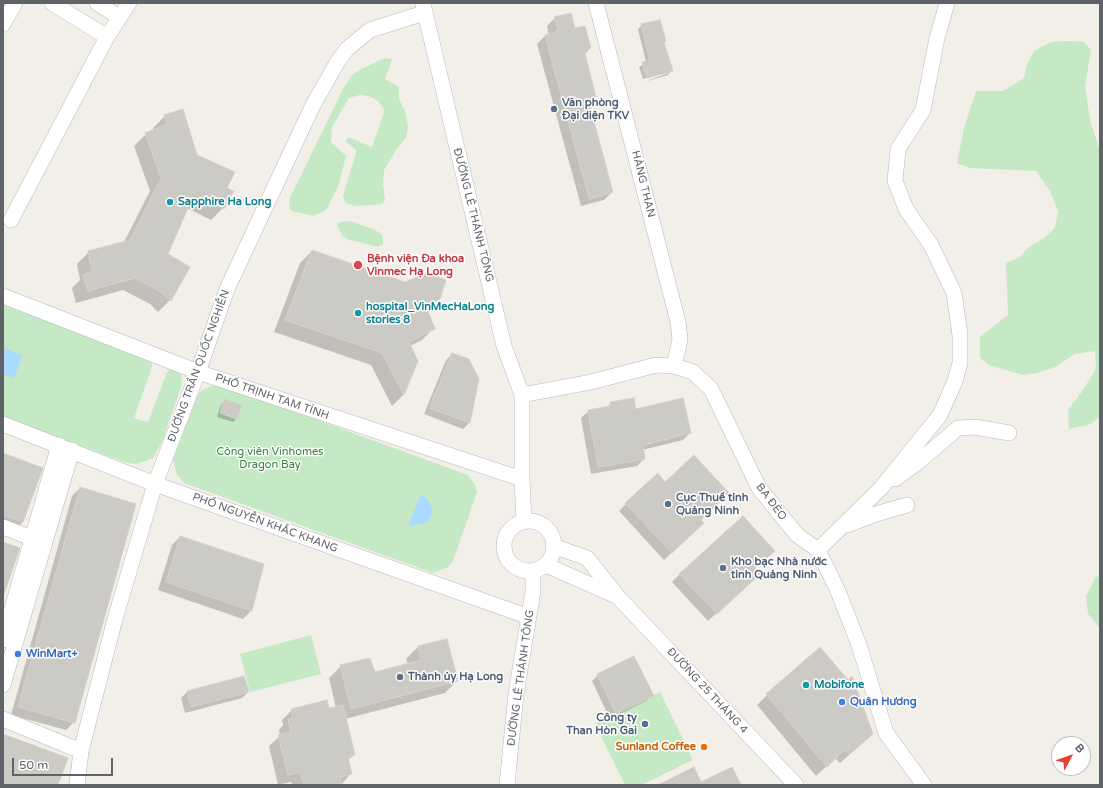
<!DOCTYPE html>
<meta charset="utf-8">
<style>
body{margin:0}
#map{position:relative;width:1103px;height:788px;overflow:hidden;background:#f1efe8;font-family:"Varela Round",sans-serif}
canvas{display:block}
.frame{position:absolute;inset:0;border:4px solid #5f6368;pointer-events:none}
.north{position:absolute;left:1051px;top:736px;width:40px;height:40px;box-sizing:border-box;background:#fff;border:1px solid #bfc1c3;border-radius:50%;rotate:49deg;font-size:11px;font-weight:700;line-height:16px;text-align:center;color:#5f6368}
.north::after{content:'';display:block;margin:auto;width:14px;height:18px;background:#ea4335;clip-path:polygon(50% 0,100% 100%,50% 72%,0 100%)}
.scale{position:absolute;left:12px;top:758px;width:101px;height:18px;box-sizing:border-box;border:2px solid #5f6368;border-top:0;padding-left:5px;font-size:12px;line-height:14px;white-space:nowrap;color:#5f6368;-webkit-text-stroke:3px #fff;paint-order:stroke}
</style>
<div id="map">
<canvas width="1103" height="788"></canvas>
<div class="frame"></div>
<div class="north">B</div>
<div class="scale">50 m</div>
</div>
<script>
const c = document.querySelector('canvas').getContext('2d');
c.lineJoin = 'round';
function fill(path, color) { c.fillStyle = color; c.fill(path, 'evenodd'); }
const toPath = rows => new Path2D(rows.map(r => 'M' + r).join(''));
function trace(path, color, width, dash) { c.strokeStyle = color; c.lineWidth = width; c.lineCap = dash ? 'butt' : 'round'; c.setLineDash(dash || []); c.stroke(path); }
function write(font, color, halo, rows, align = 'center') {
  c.font = font + ' "Varela Round",sans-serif'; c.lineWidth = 3; c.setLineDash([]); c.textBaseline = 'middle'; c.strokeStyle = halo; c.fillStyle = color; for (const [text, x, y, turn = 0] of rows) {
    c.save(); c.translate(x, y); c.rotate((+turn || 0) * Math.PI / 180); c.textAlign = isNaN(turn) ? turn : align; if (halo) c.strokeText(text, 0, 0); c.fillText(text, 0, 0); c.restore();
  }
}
const green = toPath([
 [1068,41,1084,42,1091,50,1085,86,1090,120,1100,151,1100,416,1091,424,1069,429,1068,410,1081,393,1096,369,1095,351,1075,354,1055,367,1037,373,1023,375,989,365,980,358,980,337,1008,315,1006,263,1020,257,1029,247,1043,239,1055,228,1058,211,1050,191,1036,171,970,168,957,163,964,128,976,91,1002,91,1015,84,1024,78,1027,64,1034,51,1051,42],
 [385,58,392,59,385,79,399,87,399,99,405,111,408,127,406,138,396,150,384,170,383,185,385,199,382,204,356,206,346,203,343,197,345,188,356,154,356,150,346,142,348,137,372,147,384,113,384,109,378,101,369,96,360,95,349,98,332,127,331,142,346,156,339,184,326,210,314,216,292,211,289,208,290,198,343,89,352,75,361,69],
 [350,221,373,229,380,233,383,237,383,244,378,247,347,239,342,235,337,225,340,222],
 [3,305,151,360,152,367,134,418,144,421,148,422,166,375,170,368,176,370,181,375,182,384,162,442,153,458,137,464,127,463,3,417],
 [211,386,224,386,468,475,475,485,477,492,453,561,448,567,433,573,184,483,177,475,173,460,196,399,200,392],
 [1100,576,1100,628,1088,614,1086,596,1096,577],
 [311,635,321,674,250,692,240,654],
 [660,692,693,760,641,785,625,785,595,724]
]);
const water = toPath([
 [3,348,22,355,14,378,3,374],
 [421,494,429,502,433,510,431,516,429,521,423,524,408,526]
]);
const shadow = toPath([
 [555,18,574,30,590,48,584,55,595,97,588,103,612,192,604,200,581,206,537,44,545,36,549,35,547,26],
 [642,25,663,43,671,71,668,75,644,82,668,73,668,71,643,79,639,67,646,62,638,29],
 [165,116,196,156,225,189,223,208,211,220,187,208,167,255,188,268,170,300,158,312,150,304,123,290,76,303,72,288,80,280,77,264,89,252,124,242,150,191,134,146,146,134,154,131,153,128],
 [312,251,439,298,427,310,434,328,422,340,410,346,417,361,403,395,392,406,371,365,274,332,300,263],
 [452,354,478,379,469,423,463,429,424,414,446,360],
 [224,401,237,418,233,422,217,417,221,404],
 [611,403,635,410,690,433,683,440,642,450,644,459,637,466,591,474,581,418,589,411,606,408],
 [3,454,42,468,23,522,15,529,3,525],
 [80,488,74,722,66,730,11,715,72,496],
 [626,504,699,520,696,530,664,560,619,511],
 [180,537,251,611,243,619,158,590,172,545],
 [766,559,754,569,751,581,708,621,672,582,680,574],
 [418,647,457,681,445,693,345,719,354,755,348,760,351,773,341,785,292,785,291,782,278,785,269,746,280,736,279,730,283,725,282,720,292,710,329,710,336,708,329,678,341,666,374,673,408,664,406,659],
 [598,675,652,695,646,701,610,719,592,681],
 [187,692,248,692,242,698,185,713,181,698],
 [767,695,872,734,840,763,835,758,816,776,757,705]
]);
const building = toPath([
 [571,13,575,28,585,26,591,48,584,50,596,97,588,99,613,192,589,199,545,35,558,31,554,17,571,13],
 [660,20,666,41,664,42,673,71,647,78,642,62,650,60,641,24,660,20],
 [183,109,197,155,235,172,227,188,234,191,224,209,194,194,168,254,190,267,171,301,161,292,135,278,88,291,83,275,92,271,88,251,130,240,161,178,145,133,167,124,164,115,183,109],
 [312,250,405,282,427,273,446,280,440,299,426,306,435,329,409,342,418,361,404,395,382,353,285,320,312,250],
 [452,353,469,359,479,379,470,423,429,408,452,353],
 [634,398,636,409,683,398,691,433,643,445,645,459,598,467,588,410,611,406,610,402,634,398],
 [224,399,242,405,237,419,220,413,224,399],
 [3,453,43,468,23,522,3,515,3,453],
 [694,455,729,493,701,520,704,523,672,553,625,503,658,473,665,482,694,455],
 [80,487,136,504,75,723,18,707,80,487],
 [743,516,775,551,755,568,760,574,717,614,679,574,743,516],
 [180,536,264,564,252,611,166,582,180,536],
 [3,542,20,548,4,594,3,593,3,542],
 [447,639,458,681,351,709,340,665,370,658,375,672,421,660,418,646,447,639],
 [820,647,848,680,852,676,873,734,850,754,845,749,827,767,766,694,820,647],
 [634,656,654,696,616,714,597,674,634,656],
 [244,676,249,692,191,707,187,691,244,676],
 [327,700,329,708,343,705,355,755,348,757,352,774,340,777,342,785,304,785,300,772,288,775,278,735,291,732,288,719,293,718,291,709,327,700],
 [3,734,68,758,58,785,3,785,3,734],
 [694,767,701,782,732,767,741,785,658,785,694,767]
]);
const minor = toPath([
 [52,3,107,37],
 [97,3,119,17],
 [596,3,678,322,680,340,674,366],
 [423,4,504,346,522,395,522,479,524,522],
 [3,24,15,3],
 [11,220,107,37,129,3],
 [3,296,198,372,522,479],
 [522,395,591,382,656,365,674,366,693,372,711,389,759,488,797,535,818,550,838,591,859,645,886,733,924,785],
 [3,424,155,484,529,617],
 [895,479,917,463,958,428,975,427,1009,433],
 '504 546a25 25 0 1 1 50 0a25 25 0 1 1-50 0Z',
 [847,525,876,514,907,505],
 [3,527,32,538],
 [553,546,587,558,618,597,796,785],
 [818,550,881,488,940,415,955,381,960,363,960,335,954,293,931,245,906,209,895,181,898,149,923,110,937,38,947,3],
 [546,565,616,596],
 [3,640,59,445],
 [3,685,72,450],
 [3,719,81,751],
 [77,785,81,751,115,619,155,484,198,372,227,289,313,105,338,61,347,49,370,30,424,13],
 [507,785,516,694,533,591,533,571]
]);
const markers = [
 [554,109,4,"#5c6f8a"],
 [170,202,4,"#0f9aa8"],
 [358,265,5,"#e0444e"],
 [358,313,4,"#0f9aa8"],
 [668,504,4,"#5c6f8a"],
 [723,568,4,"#5c6f8a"],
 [18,654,4,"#3f7fe0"],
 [400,677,4,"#5c6f8a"],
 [806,685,4,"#0f9aa8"],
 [842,702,4,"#3f7fe0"],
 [645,724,4,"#5c6f8a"],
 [704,747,4,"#e8710a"]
];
const serviceNames = [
 ["Văn phòng",562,103],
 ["Đại diện TKV",562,116],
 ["Cục Thuế tỉnh",676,498],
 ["Quảng Ninh",676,511],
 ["Kho bạc Nhà nước",731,562],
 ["tỉnh Quảng Ninh",731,575],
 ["Thành ủy Hạ Long",408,677],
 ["Công ty",637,718,"right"],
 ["Than Hòn Gai",637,731,"right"]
];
const streetNames = [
 ["HÀNG THAN",643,184,76],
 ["ĐƯỜNG LÊ THÁNH TÔNG",473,215,76],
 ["ĐƯỜNG TRẦN QUỐC NGHIỄN",199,366,-70],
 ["PHỐ TRỊNH TAM TỈNH",272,397,19],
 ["BA ĐÈO",771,502,53],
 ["PHỐ NGUYỄN KHẮC KHANG",265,523,20],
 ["ĐƯỜNG LÊ THÁNH TÔNG",521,678,-82],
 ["ĐƯỜNG 25 THÁNG 4",707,691,47]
];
const cultureNames = [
 ["Sapphire Ha Long",178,202],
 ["hospital_VinMecHaLong",366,307],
 ["stories 8",366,320],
 ["Mobifone",814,685]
];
const healthNames = [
 ["Bệnh viện Đa khoa",367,259],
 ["Vinmec Hạ Long",367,272]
];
const parkNames = [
 ["Công viên Vinhomes",270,452],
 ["Dragon Bay",270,465]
];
const shopNames = [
 ["WinMart+",26,654],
 ["Quân Hương",850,702]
];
const foodNames = [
 ["Sunland Coffee",696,747]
];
fill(green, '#c5e8c5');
fill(water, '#aadaff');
fill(shadow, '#0003');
fill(building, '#cccac5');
trace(building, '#d6d1c6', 1);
trace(minor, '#b5b8bc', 16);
trace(minor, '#fff', 15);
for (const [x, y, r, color] of markers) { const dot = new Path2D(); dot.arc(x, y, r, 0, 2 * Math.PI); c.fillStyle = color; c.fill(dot); trace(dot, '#fff', 1.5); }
write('bold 11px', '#4e5e75', '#fff', serviceNames, 'left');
write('11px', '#5f6368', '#fff', streetNames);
write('bold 11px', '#0d838f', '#fff', cultureNames, 'left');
write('bold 11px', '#be3a42', '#fff', healthNames, 'left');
write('11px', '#348238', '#fff', parkNames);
write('bold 11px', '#366cbe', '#fff', shopNames, 'left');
write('bold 11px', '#c56008', '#fff', foodNames, 'right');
</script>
